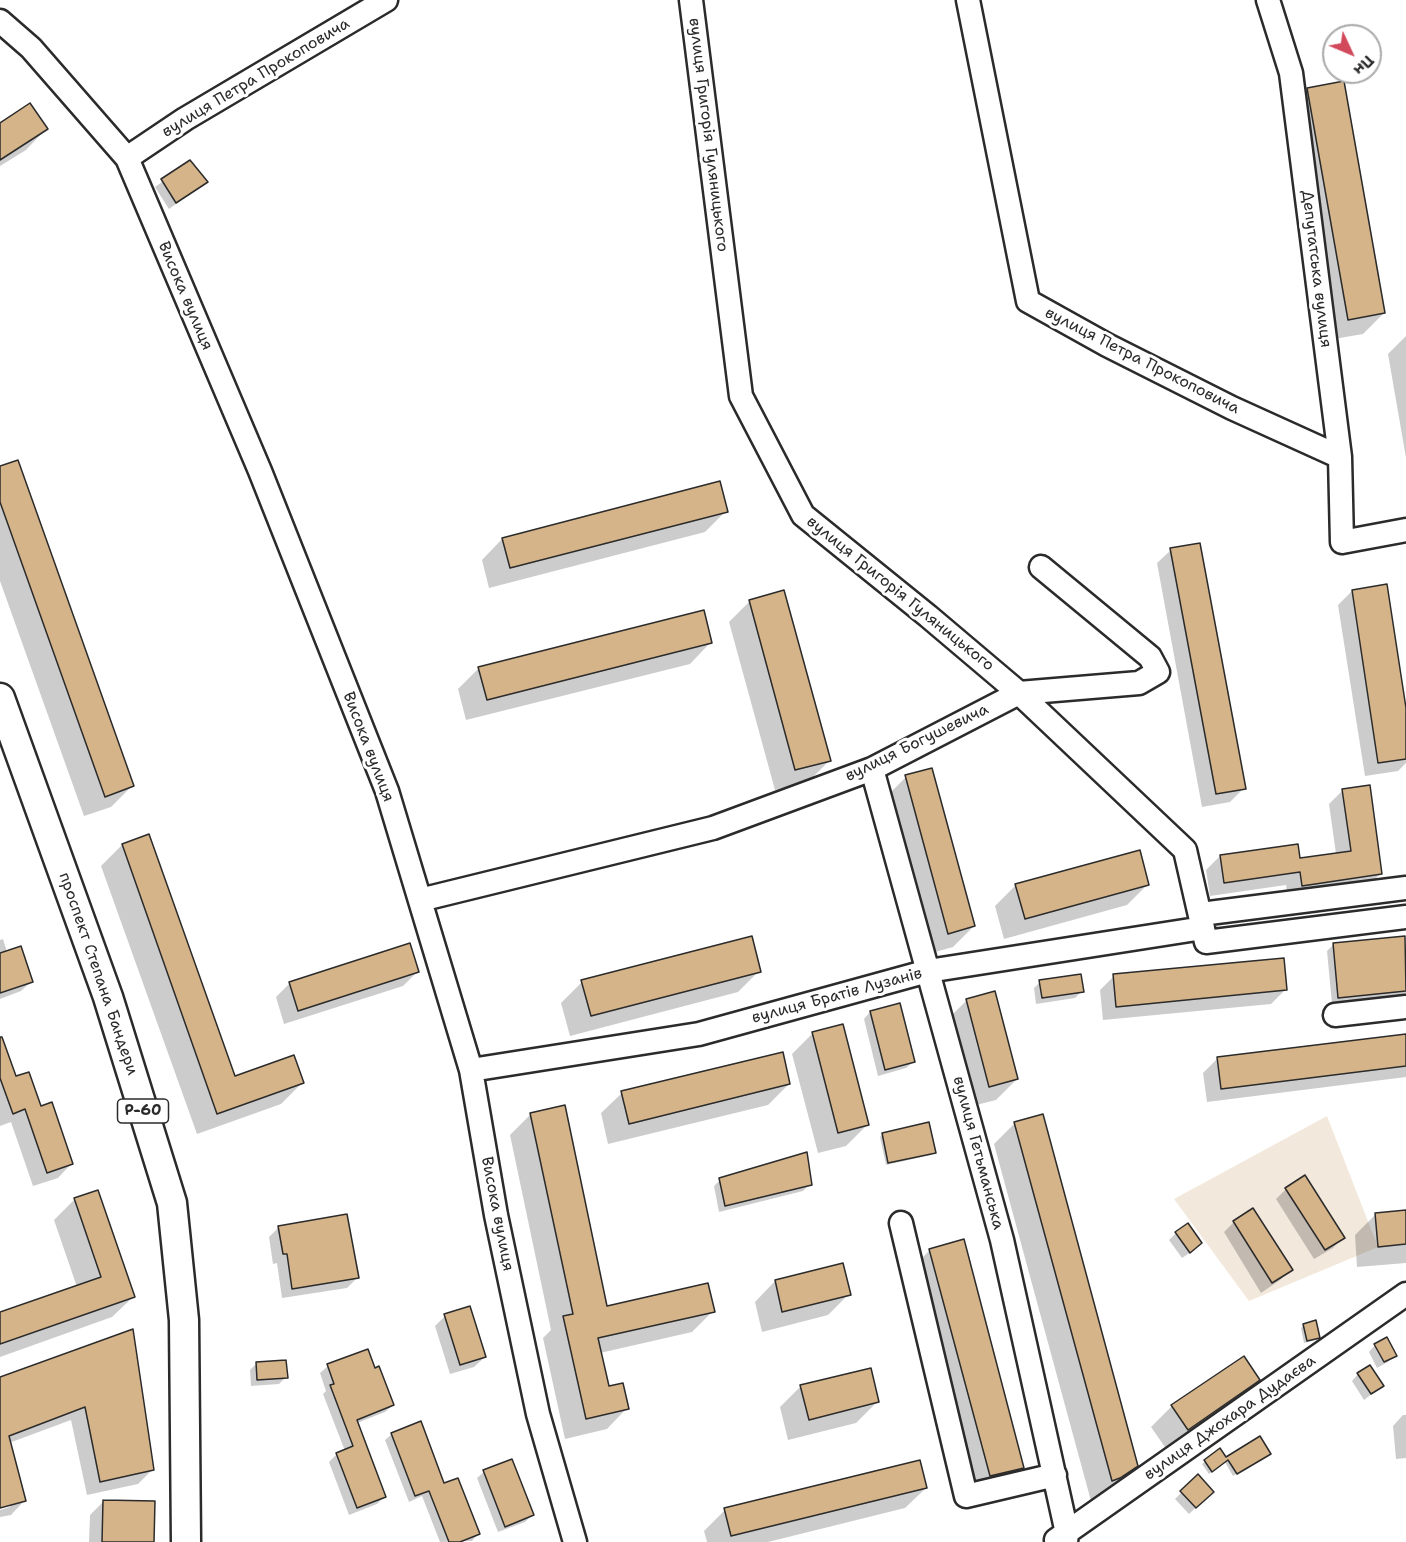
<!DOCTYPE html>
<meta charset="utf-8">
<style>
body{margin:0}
#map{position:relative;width:1406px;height:1542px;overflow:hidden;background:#fff;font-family:"Shantell Sans",sans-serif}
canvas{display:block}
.north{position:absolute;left:1322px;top:24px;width:60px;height:60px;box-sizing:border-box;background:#fff;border:2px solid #aaa;border-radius:50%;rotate:134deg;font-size:16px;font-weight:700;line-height:24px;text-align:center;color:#2b2b2b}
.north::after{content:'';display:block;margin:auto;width:21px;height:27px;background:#d1495b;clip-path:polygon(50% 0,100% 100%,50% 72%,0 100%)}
</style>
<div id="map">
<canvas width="1406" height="1542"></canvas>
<div class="north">Пн</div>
</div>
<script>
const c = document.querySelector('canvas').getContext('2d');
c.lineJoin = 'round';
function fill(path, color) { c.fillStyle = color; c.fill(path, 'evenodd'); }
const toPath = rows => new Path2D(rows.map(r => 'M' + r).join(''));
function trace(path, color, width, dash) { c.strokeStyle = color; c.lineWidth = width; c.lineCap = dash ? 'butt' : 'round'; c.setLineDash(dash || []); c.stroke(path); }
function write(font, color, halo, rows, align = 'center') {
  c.font = font + ' "Shantell Sans",sans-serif'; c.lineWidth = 6; c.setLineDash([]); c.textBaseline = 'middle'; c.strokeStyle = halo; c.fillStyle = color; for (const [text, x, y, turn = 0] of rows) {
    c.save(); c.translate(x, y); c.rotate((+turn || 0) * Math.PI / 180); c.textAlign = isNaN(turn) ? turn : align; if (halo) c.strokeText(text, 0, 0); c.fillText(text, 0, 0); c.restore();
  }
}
const built = toPath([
 [1327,1116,1378,1247,1249,1301,1174,1199]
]);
const shadow = toPath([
 [1308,89,1384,313,1363,334,1328,340,1287,110],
 [0,125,46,129,26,150,0,166],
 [190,162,206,182,169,209,155,187],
 [1406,336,1406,458,1388,354],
 [0,468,132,786,111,807,84,816,0,581],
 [726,511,705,532,489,588,482,560,502,539],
 [1171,550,1244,788,1230,802,1202,807,1157,563],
 [1352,591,1406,718,1406,763,1398,771,1365,776,1338,605],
 [750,601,829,761,808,782,775,790,729,622],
 [710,643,690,664,466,720,458,689,479,668],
 [906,777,974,926,953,947,928,954,885,798],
 [1343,790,1380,874,1366,888,1288,899,1286,885,1210,896,1206,870,1220,856,1299,860,1336,854,1329,804],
 [148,836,234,1078,302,1083,281,1104,197,1134,101,866,122,845],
 [1148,884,1127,905,1004,939,995,906,1016,885],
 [1403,938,1406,993,1402,997,1332,1004,1327,951,1334,944],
 [3,939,7,952,32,981,21,991,0,999,0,940],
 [759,971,738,992,570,1036,561,1003,582,982],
 [417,972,403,986,284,1024,276,997,290,983],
 [1114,976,1285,990,1271,1004,1103,1020,1100,990],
 [1040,982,1082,991,1075,998,1036,1004,1034,988],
 [967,1000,1017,1079,996,1100,968,1107,946,1021],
 [870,1012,913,1062,906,1068,878,1076,864,1019],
 [813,1033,867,1125,846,1146,818,1153,792,1054],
 [1406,1035,1406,1077,1207,1102,1203,1073,1217,1059],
 [0,1050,15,1078,40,1108,71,1164,58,1178,33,1186,11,1122,0,1126],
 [789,1084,768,1105,608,1144,601,1113,622,1093],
 [531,1114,606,1308,713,1311,692,1332,600,1353,608,1388,627,1408,607,1429,565,1439,543,1338,551,1330,510,1135],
 [1015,1123,1136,1465,1115,1486,1098,1499,1091,1501,994,1144],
 [882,1135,934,1152,931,1155,886,1165,880,1137],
 [720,1180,810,1184,803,1191,719,1212,714,1186],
 [1286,1189,1343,1237,1333,1248,1314,1259,1276,1199],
 [75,1199,133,1297,112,1317,0,1357,0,1314,77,1287,54,1220],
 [1406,1212,1406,1263,1357,1267,1355,1235,1376,1214],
 [1234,1222,1291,1270,1280,1280,1261,1293,1224,1232],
 [279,1227,357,1278,347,1288,282,1298,277,1263,273,1264,269,1237],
 [1176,1233,1194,1250,1182,1258,1169,1240],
 [930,1250,1023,1468,1002,1489,969,1496,909,1271],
 [775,1281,849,1294,828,1315,762,1332,755,1302],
 [445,1316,485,1357,474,1367,450,1374,435,1326],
 [1304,1325,1319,1337,1316,1340,1304,1343,1301,1328],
 [132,1331,152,1470,138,1484,87,1495,71,1420,9,1443,24,1501,11,1515,0,1517,0,1510,10,1507,10,1504,0,1507,0,1379],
 [1375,1345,1395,1355,1388,1362,1377,1368,1369,1352],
 [367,1351,374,1370,393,1405,385,1412,357,1423,384,1497,377,1504,349,1515,329,1462,337,1454,345,1451,323,1394,326,1391,320,1373,328,1366],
 [257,1363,286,1377,279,1384,251,1386,250,1370],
 [1358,1374,1382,1386,1364,1400,1352,1381],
 [1258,1380,1237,1401,1167,1450,1151,1427,1172,1406],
 [801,1386,877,1402,856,1423,788,1440,780,1407],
 [1403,1415,1406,1415,1406,1458,1396,1459,1393,1426],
 [392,1434,444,1485,478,1534,472,1541,440,1542,422,1496,409,1502,385,1440],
 [1219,1450,1226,1459,1266,1456,1233,1476,1225,1462,1209,1474,1202,1464],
 [484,1472,532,1515,525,1522,498,1532,477,1478],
 [1198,1476,1212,1492,1189,1514,1175,1499],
 [926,1488,905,1508,768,1542,707,1542,704,1531,725,1510],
 [104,1501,153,1542,89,1542,90,1515]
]);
const building = toPath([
 [1344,81,1385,313,1348,320,1307,88,1344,81],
 [30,103,48,129,0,160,0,123,30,103],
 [190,160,208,182,176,203,161,179,190,160],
 [18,460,134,786,105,797,0,502,0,466,18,460],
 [720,481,728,512,510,568,502,538,720,481],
 [1200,543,1246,789,1216,794,1170,548,1200,543],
 [1387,584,1406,708,1406,759,1378,763,1352,590,1387,584],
 [784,590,831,761,795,770,749,600,784,590],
 [704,610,712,643,487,700,478,667,704,610],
 [932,768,975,926,948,934,905,775,932,768],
 [1370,785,1382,874,1302,886,1300,872,1224,883,1220,855,1298,844,1300,858,1351,851,1342,789,1370,785],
 [149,834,235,1076,294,1055,304,1083,217,1114,122,844,149,834],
 [1140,850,1149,885,1025,919,1015,884,1140,850],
 [752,936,761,972,591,1016,581,980,752,936],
 [1405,936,1406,991,1338,998,1333,943,1405,936],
 [410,943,419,972,298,1011,289,982,410,943],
 [21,946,33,982,0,993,0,953,21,946],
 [1284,958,1287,990,1116,1007,1113,974,1284,958],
 [1081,974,1084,992,1042,998,1039,980,1081,974],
 [995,991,1018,1079,989,1087,966,999,995,991],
 [900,1003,915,1062,885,1070,870,1011,900,1003],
 [843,1024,869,1125,838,1133,812,1032,843,1024],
 [1406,1034,1406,1066,1221,1089,1217,1057,1406,1034],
 [0,1037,2,1037,16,1076,29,1072,41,1106,52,1102,73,1164,47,1173,25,1109,13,1114,0,1078,0,1037],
 [783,1052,790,1084,629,1124,621,1091,783,1052],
 [565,1105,607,1306,708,1283,715,1312,598,1338,609,1386,623,1383,629,1409,586,1419,563,1316,573,1314,530,1113,565,1105],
 [1043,1114,1138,1466,1120,1478,1112,1481,1014,1122,1043,1114],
 [929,1122,936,1153,888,1163,882,1133,929,1122],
 [807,1152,812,1185,725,1206,719,1178,807,1152],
 [1305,1175,1345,1238,1325,1250,1285,1188,1305,1175],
 [98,1190,135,1297,0,1344,0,1312,101,1277,74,1198,98,1190],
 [1253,1208,1293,1270,1272,1283,1233,1221,1253,1208],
 [1406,1210,1406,1244,1378,1247,1375,1213,1406,1210],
 [347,1214,359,1278,292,1289,287,1254,283,1254,278,1226,347,1214],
 [1188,1223,1202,1243,1190,1253,1175,1232,1188,1223],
 [964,1239,1024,1468,990,1476,929,1249,964,1239],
 [843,1263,851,1295,782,1312,775,1280,843,1263],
 [470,1306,486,1357,460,1365,444,1314,470,1306],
 [1316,1320,1320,1338,1307,1341,1303,1324,1316,1320],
 [133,1329,154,1470,100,1482,85,1407,9,1436,26,1501,0,1508,0,1377,133,1329],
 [1387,1337,1397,1356,1384,1362,1374,1344,1387,1337],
 [368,1349,375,1368,379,1366,394,1405,357,1420,386,1497,357,1508,336,1453,353,1446,330,1385,334,1384,327,1364,368,1349],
 [1244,1356,1260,1380,1188,1430,1171,1405,1244,1356],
 [286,1360,288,1378,257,1380,256,1362,286,1360],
 [1370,1365,1384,1386,1371,1394,1357,1373,1370,1365],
 [871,1368,879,1402,809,1420,800,1385,871,1368],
 [421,1421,444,1483,458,1478,480,1534,460,1542,449,1542,429,1491,415,1496,391,1433,421,1421],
 [1260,1436,1271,1454,1237,1474,1228,1460,1212,1472,1204,1460,1220,1448,1226,1457,1260,1436],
 [512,1459,534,1515,505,1527,483,1470,512,1459],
 [920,1460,927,1488,731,1536,724,1508,920,1460],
 [1198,1474,1214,1492,1196,1508,1180,1491,1198,1474],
 [103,1500,155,1501,154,1542,102,1542,103,1500]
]);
const minor = toPath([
 [691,0,741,396,803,515,928,616,1019,693,1185,850,1206,942,1406,917],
 [968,0,1028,301,1107,345,1232,408,1340,457],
 [1268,0,1291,73,1340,457,1342,542,1406,530],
 [0,21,31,48,127,158,260,471,387,791,471,1070,496,1215,538,1414,575,1542],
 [127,158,185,119,386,0],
 [872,769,1002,1240,1067,1533,1066,1542],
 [420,900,713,828,872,769,1019,693,1139,683,1158,672,1150,657,1041,567],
 [1201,914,1406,888],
 [1335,1015,1406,1007],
 [471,1070,699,1034,928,971,1203,928],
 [901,1223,966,1496,1055,1475],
 [1056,1540,1406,1294]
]);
const major = toPath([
 [0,698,108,997,172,1203,184,1320,186,1542]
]);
const shields = [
 [143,1111,51]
];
const shieldNames = [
 ["Р-60",143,1111]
];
const streetNames = [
 ["вулиця Петра Прокоповича",256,78,-31],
 ["вулиця Григорія Гуляницького",708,135,83],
 ["Депутатська вулиця",1316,269,83],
 ["Висока вулиця",185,296,67],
 ["вулиця Петра Прокоповича",1142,361,27],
 ["вулиця Григорія Гуляницького",900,594,39],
 ["вулиця Богушевича",917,743,-26],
 ["Висока вулиця",368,747,69],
 ["проспект Степана Бандери",98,974,71],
 ["вулиця Братів Лузанів",837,996,-15],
 ["вулиця Гетьманська",978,1153,75],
 ["Висока вулиця",497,1214,79],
 ["вулиця Джохара Дудаєва",1230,1418,-35]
];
fill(built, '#f3e8dc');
fill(shadow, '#0003');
fill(building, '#d6b489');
trace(building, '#2b2b2b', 1.5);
trace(minor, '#2b2b2b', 27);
trace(major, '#2b2b2b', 33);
trace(minor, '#fff', 22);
trace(major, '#fff', 28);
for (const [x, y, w] of shields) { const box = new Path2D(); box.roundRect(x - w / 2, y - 12, w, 24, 4.5); c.fillStyle = '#fff'; c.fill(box); trace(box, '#2b2b2b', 1.5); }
write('bold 15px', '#2b2b2b', null, shieldNames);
write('16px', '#2b2b2b', '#fff', streetNames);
</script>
